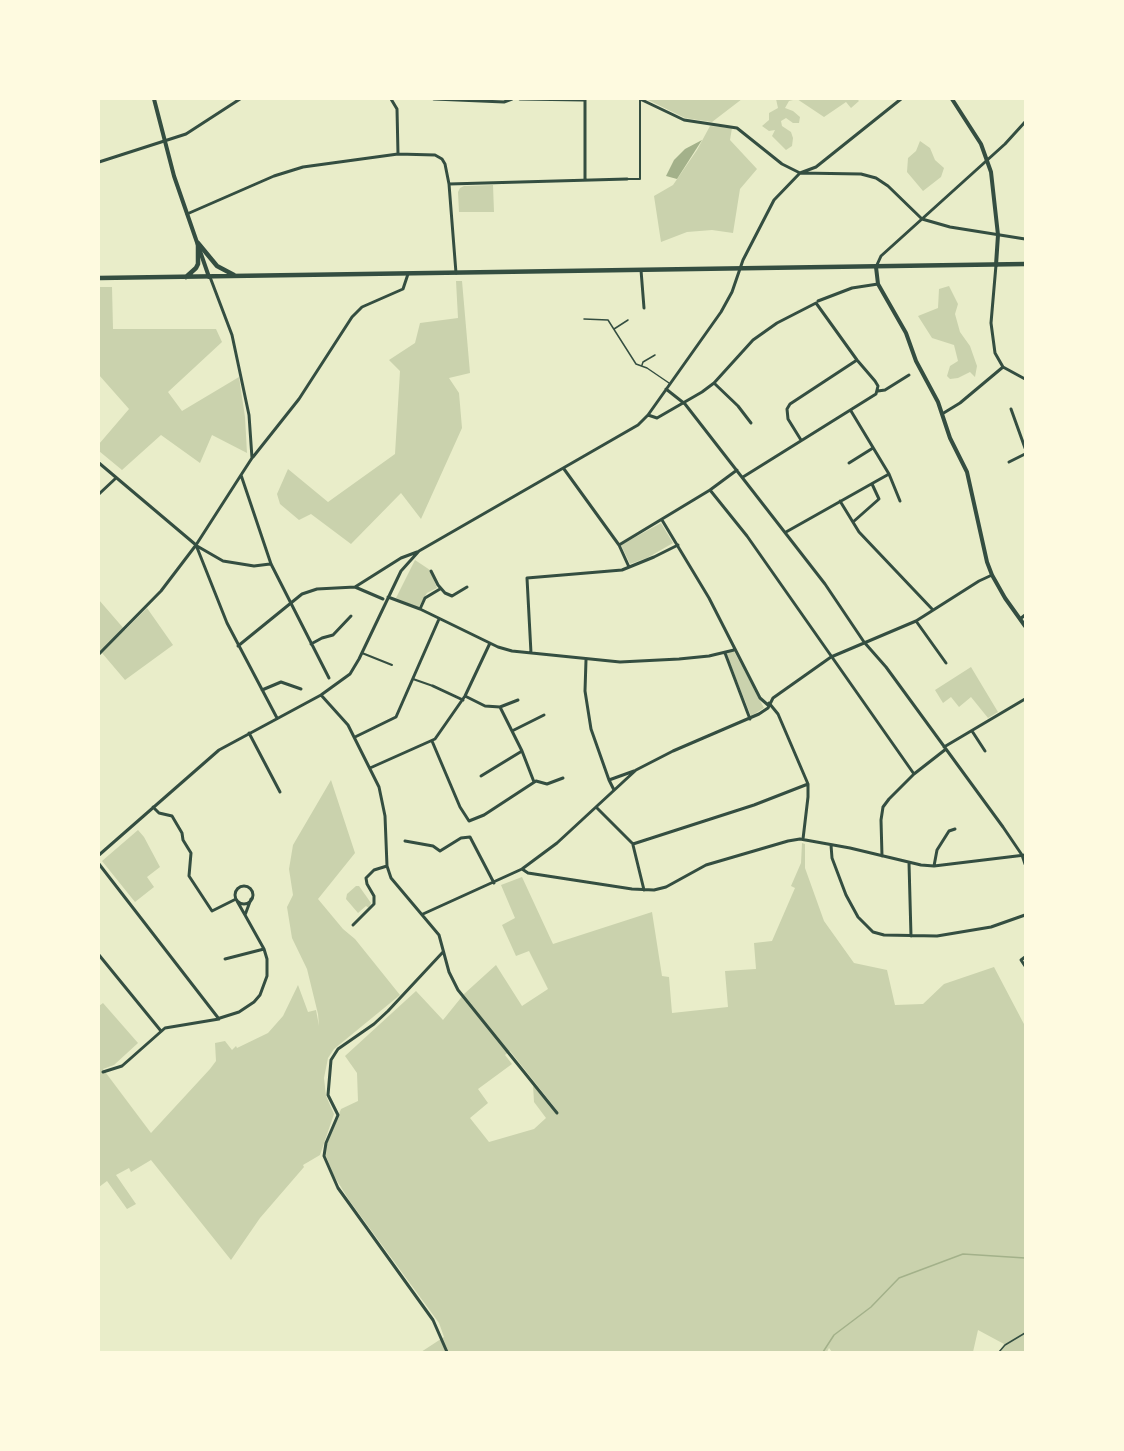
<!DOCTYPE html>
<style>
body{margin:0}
#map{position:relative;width:1124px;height:1451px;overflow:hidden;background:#e9edc9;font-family:Mulish,sans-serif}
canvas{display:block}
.frame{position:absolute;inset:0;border:100px solid #fefae0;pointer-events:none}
</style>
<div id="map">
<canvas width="1124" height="1451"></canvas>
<div class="frame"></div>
</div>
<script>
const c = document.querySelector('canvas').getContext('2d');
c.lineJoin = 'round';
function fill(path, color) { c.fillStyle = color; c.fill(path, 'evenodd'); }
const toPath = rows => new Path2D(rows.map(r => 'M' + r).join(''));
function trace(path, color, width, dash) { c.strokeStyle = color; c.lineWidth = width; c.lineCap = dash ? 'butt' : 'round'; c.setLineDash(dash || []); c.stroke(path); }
const green = toPath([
 [646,99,742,99,712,122,685,118],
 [776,99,857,99,859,101,851,108,846,102,824,117,797,99,789,101,785,108,793,111,800,117,799,123,793,123,786,118,781,121,782,126,791,132,793,138,792,146,786,150,772,136,775,130,769,131,762,126,769,120,769,113,778,108],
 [710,126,732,128,730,140,757,169,740,189,733,233,712,230,687,232,661,242,654,196,673,185,697,150],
 [920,141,930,148,935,160,944,168,941,177,923,191,907,172,908,158,916,151],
 [493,185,494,212,459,212,458,192,460,188,464,186],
 [456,281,462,281,470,373,449,378,459,393,462,428,421,519,401,493,351,544,311,514,299,520,280,504,277,494,288,469,328,502,395,454,400,371,389,360,415,343,420,323,458,318],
 [949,286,958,304,955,314,960,332,970,346,977,366,975,377,970,372,958,378,950,379,947,376,950,366,958,361,954,345,932,338,918,316,938,308,939,289],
 [99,287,112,287,113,329,216,329,222,342,168,392,182,411,239,377,245,417,247,453,212,435,200,463,161,435,122,470,99,451,99,444,129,409,99,375],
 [661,523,673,543,647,558,630,564,621,545],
 [415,560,430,570,437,588,427,593,418,608,396,598],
 [99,600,125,630,147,608,173,645,125,680,102,653,99,656],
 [734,651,764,708,751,716,726,653],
 [971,667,998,712,988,718,971,697,959,707,951,697,943,703,935,690],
 [331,780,355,853,318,899,343,929,355,939,400,995,334,1049,328,1058,324,1078,326,1096,334,1114,320,1155,303,1165,304,1167,260,1218,231,1260,151,1160,131,1172,129,1168,116,1175,136,1204,127,1209,107,1181,99,1187,99,1006,103,1003,138,1043,114,1065,103,1069,151,1133,210,1069,216,1061,215,1043,225,1041,232,1050,236,1046,237,1048,268,1033,283,1016,298,985,308,1012,316,1010,319,1026,318,1014,307,969,292,938,287,907,293,895,289,869,293,845],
 [138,830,144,837,160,867,147,877,154,887,135,902,102,861],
 [802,843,805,844,805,868,824,921,854,963,887,970,895,1005,923,1004,944,984,994,967,1025,1026,1025,1352,999,1352,1004,1344,978,1330,973,1352,832,1352,829,1348,827,1352,421,1352,444,1337,439,1323,349,1200,334,1176,326,1156,327,1144,341,1109,358,1101,357,1073,345,1056,416,991,443,1020,464,994,496,965,522,1006,548,989,529,951,516,956,502,925,515,918,501,885,522,877,553,944,652,912,662,976,669,977,672,1013,728,1007,725,971,756,969,754,943,772,941,795,888,791,886,801,863],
 [510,1051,556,1109,557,1114,533,1085,534,1102,546,1118,534,1129,489,1142,470,1118,488,1103,478,1089,512,1064,505,1055],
 [356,886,359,886,371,903,369,908,366,906,358,913,346,899,347,894]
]);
const water = toPath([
 [702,140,677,179,666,176,674,160,685,149]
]);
const stream = toPath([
 [823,1352,834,1335,871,1307,899,1278,963,1254,1025,1258]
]);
const service = toPath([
 [584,319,608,320,636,364,647,368,669,383],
 [614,329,628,320],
 [642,365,643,362,655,355],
 [999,1352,1005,1345,1025,1333]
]);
const pedestrian = toPath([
 [627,179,640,179,640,99],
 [362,653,392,665],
 [413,679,433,686]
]);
const minor = toPath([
 [391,99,397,109,398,154],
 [434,99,504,102,512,99],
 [520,99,583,100],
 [585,99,585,180],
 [640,99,684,120,737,128,782,164,800,173,861,174,876,178,888,186,922,219,950,227,1025,239],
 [99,162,186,134,240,99],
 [449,184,627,179],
 [187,214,274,176,303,167,398,154,435,155,442,159,445,164,449,184,456,273],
 [876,267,881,256,1005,144,1025,122],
 [641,270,644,308],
 [210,277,232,335,249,415,252,458,241,475,271,564,329,678],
 [818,301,852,288,878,284],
 [1003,367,1025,379],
 [714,383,738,406,751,423],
 [666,389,685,404,825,584,864,642,886,667,1003,827,1022,855,1025,864],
 [878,391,885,390,909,375],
 [1011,409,1025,448],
 [851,411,889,474,900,501],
 [942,414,960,403,1003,367,995,353,991,323,996,265],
 [648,415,657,418,702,392,714,383,753,340,777,323,816,303,857,360,875,381,878,386,876,394,743,477],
 [801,440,788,419,787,409,790,404,857,360],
 [253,457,299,399,352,317,362,307,403,289,408,274],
 [1009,462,1025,454],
 [99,463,196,545,227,623,277,718],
 [849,463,873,448],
 [564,469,619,545,629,567],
 [710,490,747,536,914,774],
 [99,494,116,478],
 [840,501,859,532,933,610],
 [662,520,709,598,760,698,768,705],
 [853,522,879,499,872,484],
 [786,532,889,474],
 [619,545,710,490,737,470],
 [197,546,223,561,254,566,270,564],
 [431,571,438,585,445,593,452,596,467,587],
 [355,587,383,599],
 [388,597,420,609,498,647,512,651,620,662,679,659,709,656,734,650],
 [420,609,425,598,440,589],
 [1020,619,1025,615],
 [916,621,946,663],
 [311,644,322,638,333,635,351,616],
 [238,646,302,594,317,589,355,587,401,558,417,552],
 [531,653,527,578,622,570,654,557,678,545],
 [725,653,750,719],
 [99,654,161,591,196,545,241,475],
 [586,660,585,691,591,729,609,780,614,790],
 [433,686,463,700],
 [262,690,281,682,301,689],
 [321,695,348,725,379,787,385,816,387,866,391,878,439,935,449,972,458,990,557,1113],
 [465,696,485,706,500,707,522,751,534,782],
 [769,703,778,714,808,784,808,797,803,839],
 [500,707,518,700],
 [512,731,544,715],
 [972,731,985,751],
 [249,733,280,792],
 [355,737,396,717,439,619],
 [432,741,460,807,469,821,484,815,536,781,547,784,563,778],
 [944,747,1025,699],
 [370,768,435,739,465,696,490,643],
 [481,776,522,751],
 [609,780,634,771],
 [153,807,159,813,172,816,182,833,183,840,191,853,189,876,212,911,236,899],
 [596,807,633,844,754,805,808,784],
 [405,841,433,846,440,851,461,838,470,837,494,883],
 [633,845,644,890],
 [831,845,832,858,846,895,858,917,873,932,884,935,937,936,991,927,1025,915],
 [99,855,219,750,321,695,350,674,359,659,401,571,419,551,638,425,648,415,721,312,732,292,743,260,774,200,800,173,816,167,901,99],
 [882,856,881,820,883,807,889,799,914,774,946,749],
 [909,863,911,936],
 [99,864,219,1019,165,1028,122,1066,103,1072],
 [934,866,937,850,949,831,955,829],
 [522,869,528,873,632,889,654,890,666,887,706,865,788,841,800,839,850,848,921,865,934,866,1025,855],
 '235 895a9 9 0 1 1 18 0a9 9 0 1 1-18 0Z',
 [237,901,245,915],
 [423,914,522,869,557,843,636,770,673,751,759,714,768,708,773,698,831,657,916,621,979,581,992,575],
 [353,925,374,904,374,896,367,884,366,878,374,870,387,866],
 [443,952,388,1011,374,1024,338,1049,331,1060,328,1095,338,1115,326,1143,324,1156,338,1188,433,1320,447,1352],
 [99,955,161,1031],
 [1025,957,1021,960,1025,966],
 [225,959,264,949],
 [220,1018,239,1012,254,1002,260,995,267,976,267,959,264,949,245,915,251,899]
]);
const tertiary = toPath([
 [952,99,981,144,991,172,998,235,996,265]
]);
const secondary = toPath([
 [154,99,174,176,209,277],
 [876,267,878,284,906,333,916,361,938,402,950,438,967,472,987,562,992,575,1005,598,1025,626]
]);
const primary = toPath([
 [198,243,217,266,234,275],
 [186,277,196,268,198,264,198,243],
 [99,278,1025,264]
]);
fill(green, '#cad2ad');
fill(water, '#a3b18a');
trace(stream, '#a3b18a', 1.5);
trace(service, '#344e41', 1.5);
trace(pedestrian, '#344e41', 2);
trace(minor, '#344e41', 3);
trace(tertiary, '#344e41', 4);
trace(secondary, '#344e41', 4);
trace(primary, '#344e41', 4.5);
</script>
